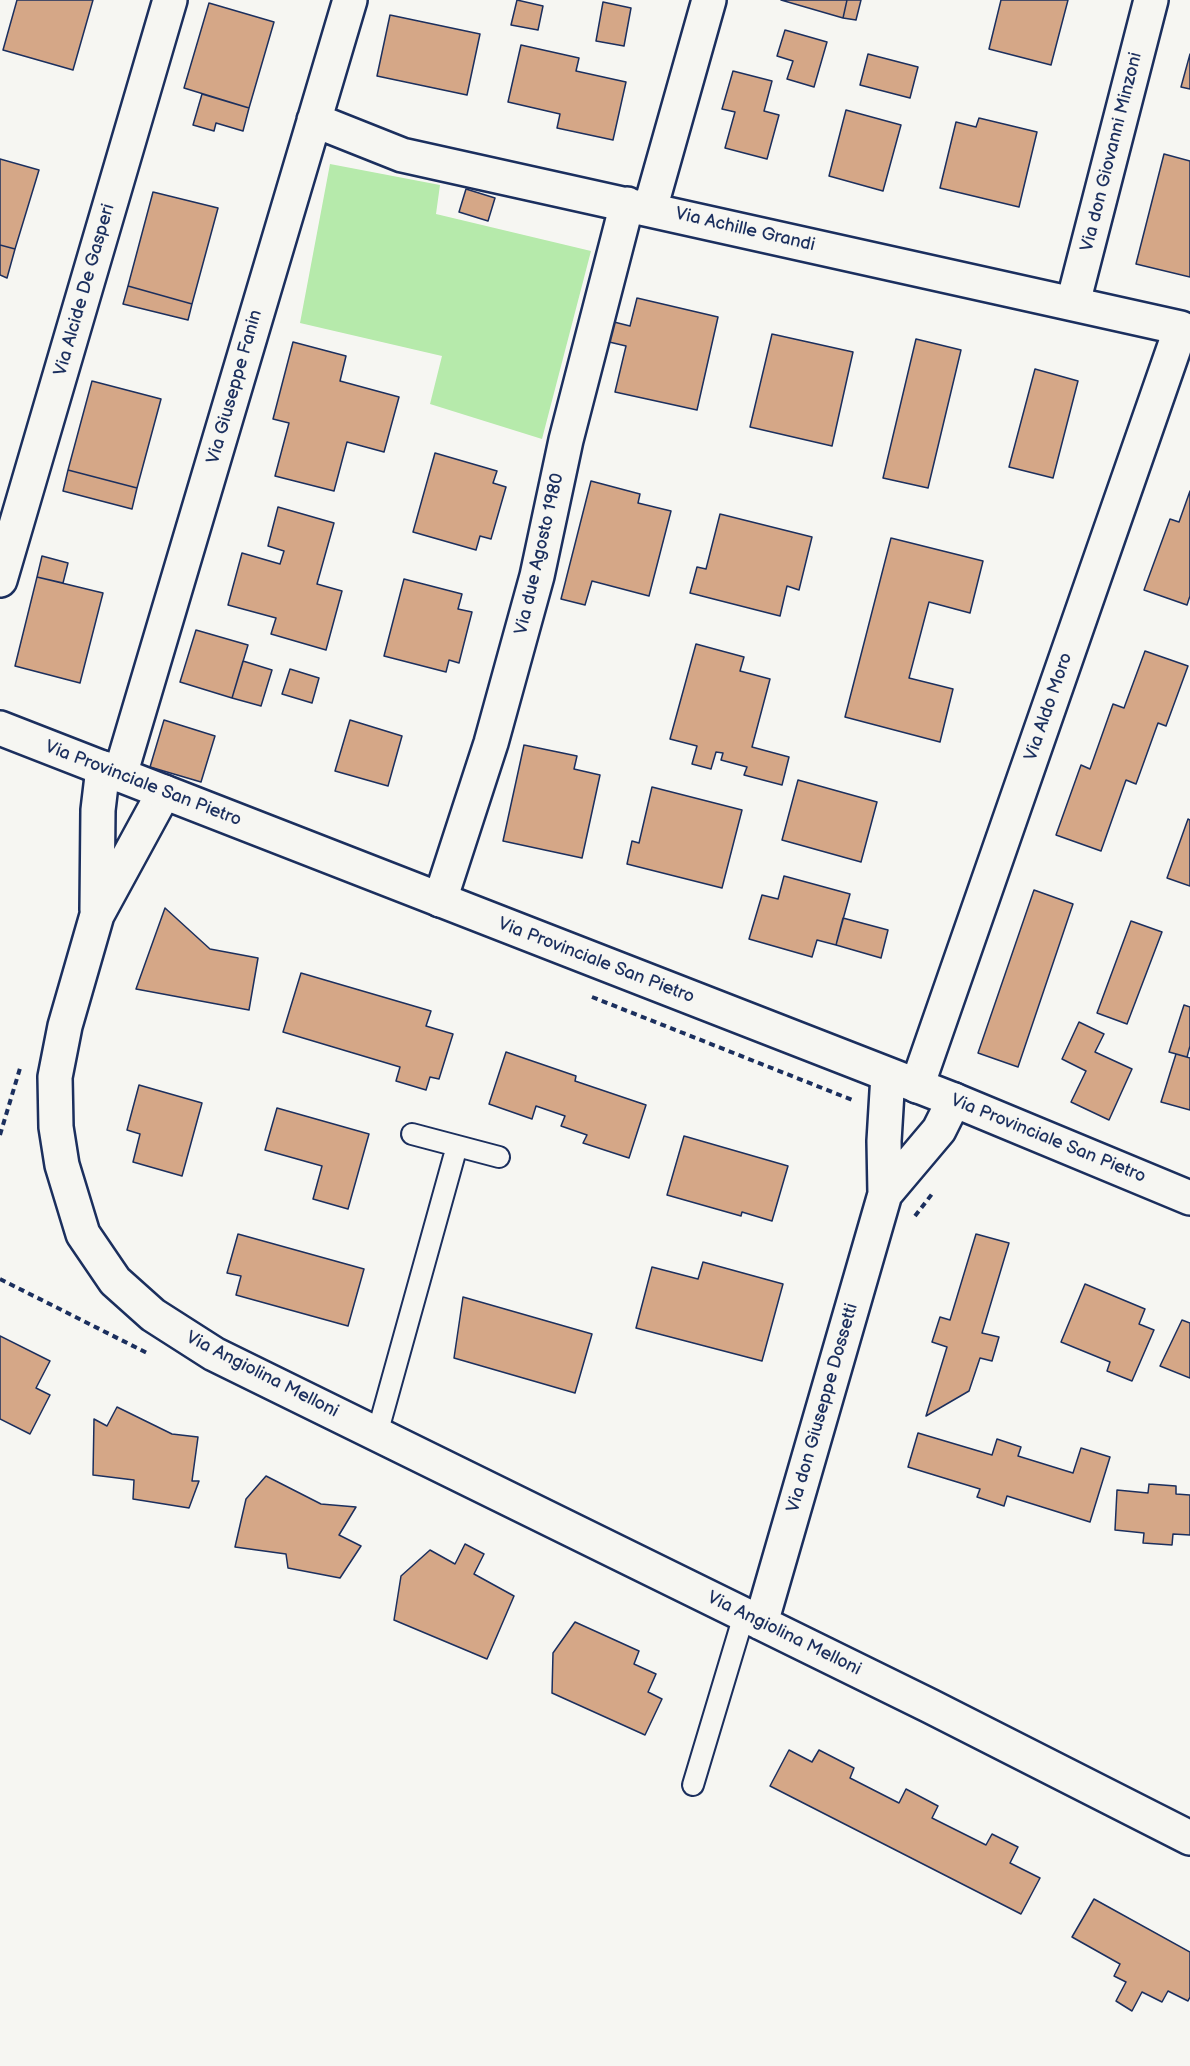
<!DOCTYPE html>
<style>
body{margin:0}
canvas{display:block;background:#f6f6f2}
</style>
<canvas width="1190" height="2066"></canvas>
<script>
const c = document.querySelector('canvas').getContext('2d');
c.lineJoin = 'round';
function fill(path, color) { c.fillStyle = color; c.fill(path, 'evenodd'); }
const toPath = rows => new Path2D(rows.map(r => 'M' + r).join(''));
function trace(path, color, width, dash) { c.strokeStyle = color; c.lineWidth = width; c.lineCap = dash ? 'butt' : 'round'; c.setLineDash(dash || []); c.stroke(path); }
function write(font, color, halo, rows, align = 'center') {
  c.font = font + ' "Balsamiq Sans",sans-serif'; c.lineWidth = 5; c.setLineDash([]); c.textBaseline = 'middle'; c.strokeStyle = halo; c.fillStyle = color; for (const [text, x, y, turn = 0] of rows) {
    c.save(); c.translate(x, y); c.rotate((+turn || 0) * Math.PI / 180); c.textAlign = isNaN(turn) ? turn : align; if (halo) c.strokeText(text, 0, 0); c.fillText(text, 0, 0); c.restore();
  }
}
const green = toPath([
 [330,164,440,185,436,214,591,251,542,439,430,404,442,356,300,323]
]);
const building = toPath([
 [17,0,93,0,73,70,3,50,17,0],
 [517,0,543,6,538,30,511,25,517,0],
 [781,0,847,0,843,18,781,0],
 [847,0,861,0,856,20,843,18,847,0],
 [1001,0,1068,0,1051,65,989,49,1001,0],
 [603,2,631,8,624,46,596,41,603,2],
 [209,3,274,22,249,108,184,88,209,3],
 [390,15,480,34,467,95,377,76,390,15],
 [785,30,827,42,814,87,787,79,793,61,777,56,785,30],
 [521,45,579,58,576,71,626,82,613,140,557,128,560,114,508,102,521,45],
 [868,54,918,67,910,98,860,85,868,54],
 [1190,54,1190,89,1181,87,1190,54],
 [733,71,772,81,764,111,779,115,767,159,725,148,735,112,722,109,733,71],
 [202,94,249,108,243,131,216,123,214,131,193,125,202,94],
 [846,110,901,125,883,191,829,176,846,110],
 [979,118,1037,132,1019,207,940,188,956,122,976,127,979,118],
 [1164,154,1190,161,1190,277,1136,264,1164,154],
 [0,159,39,170,15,249,0,245,0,159],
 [466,189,495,198,488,221,459,212,466,189],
 [153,192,218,208,192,304,128,286,153,192],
 [0,245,15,249,7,278,0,275,0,245],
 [128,286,192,304,188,320,123,304,128,286],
 [637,298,718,317,697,410,615,392,626,346,605,341,610,321,630,326,637,298],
 [772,334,853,352,832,446,750,427,772,334],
 [916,339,961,350,928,488,883,478,916,339],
 [293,342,346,356,340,381,399,397,384,452,347,442,334,491,275,476,289,423,273,419,293,342],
 [1035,369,1078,381,1053,478,1009,467,1035,369],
 [92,381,161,399,137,488,68,470,92,381],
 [435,453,497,471,493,483,506,487,491,539,480,536,476,550,413,532,435,453],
 [68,470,137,488,132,509,63,491,68,470],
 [591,481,640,494,638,503,671,511,649,596,592,581,585,605,561,599,591,481],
 [1190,491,1190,596,1187,605,1144,590,1170,519,1179,522,1190,491],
 [278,507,334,523,317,584,342,591,326,650,271,634,276,618,228,605,242,553,280,564,284,551,268,546,278,507],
 [720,514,812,537,799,590,787,586,780,616,690,593,697,567,706,569,720,514],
 [891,538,983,561,970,613,929,602,909,678,953,689,940,742,845,717,891,538],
 [42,556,68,563,63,583,37,577,42,556],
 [37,577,103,593,80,683,15,666,37,577],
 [404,579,462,594,458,609,472,612,459,663,449,660,446,672,384,656,404,579],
 [196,630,248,645,232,698,180,682,196,630],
 [696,644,744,657,740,671,770,679,752,747,789,757,782,785,744,775,747,767,721,760,723,753,716,752,711,769,692,764,697,746,670,739,696,644],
 [1145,651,1188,666,1166,726,1158,723,1136,784,1126,780,1101,851,1056,835,1081,765,1090,769,1113,704,1124,708,1145,651],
 [243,661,272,670,261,706,232,698,243,661],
 [290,669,319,678,312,703,282,694,290,669],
 [164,720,215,736,201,782,150,767,164,720],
 [350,720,402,736,388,786,335,771,350,720],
 [524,745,577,756,574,769,600,775,582,858,503,841,524,745],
 [798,780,877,802,861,862,782,840,798,780],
 [652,787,742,810,722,888,627,864,632,841,639,843,652,787],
 [1188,819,1190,820,1190,886,1167,878,1188,819],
 [784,876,850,894,836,945,817,940,812,957,749,939,762,895,778,899,784,876],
 [1034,890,1073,904,1018,1067,978,1053,1034,890],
 [165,908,210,949,258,958,249,1010,136,989,165,908],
 [843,918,888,930,881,958,836,945,843,918],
 [1131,921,1162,932,1127,1024,1097,1013,1131,921],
 [301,973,431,1011,426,1026,453,1034,439,1079,430,1077,426,1090,396,1081,400,1067,283,1032,301,973],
 [1184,1005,1190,1007,1190,1046,1187,1057,1169,1052,1184,1005],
 [1079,1022,1104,1034,1095,1052,1132,1069,1109,1120,1071,1102,1086,1071,1062,1059,1079,1022],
 [506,1052,576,1076,575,1081,646,1105,629,1158,583,1143,587,1135,561,1126,565,1116,536,1106,532,1119,489,1104,506,1052],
 [1176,1054,1190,1058,1190,1110,1161,1102,1176,1054],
 [139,1085,202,1103,182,1176,133,1162,140,1134,127,1130,139,1085],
 [277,1108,369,1134,348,1209,313,1199,322,1166,265,1150,277,1108],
 [684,1136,788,1166,772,1221,742,1212,741,1216,667,1195,684,1136],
 [238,1234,364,1269,348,1326,236,1295,241,1276,227,1273,238,1234],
 [976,1234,1009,1243,982,1333,999,1337,992,1361,980,1358,969,1391,926,1416,947,1347,932,1342,940,1317,950,1320,976,1234],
 [703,1262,783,1284,762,1361,636,1328,652,1267,698,1279,703,1262],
 [1085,1284,1145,1309,1139,1324,1154,1330,1132,1381,1107,1371,1110,1362,1061,1342,1085,1284],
 [463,1297,592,1334,575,1393,454,1358,463,1297],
 [1182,1320,1190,1323,1190,1378,1160,1366,1182,1320],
 [0,1336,50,1361,36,1388,50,1395,30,1434,0,1419,0,1336],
 [117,1407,172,1434,198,1437,192,1481,199,1481,189,1508,133,1499,134,1480,93,1475,94,1419,107,1426,117,1407],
 [918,1433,992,1455,997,1439,1021,1447,1018,1456,1073,1473,1081,1448,1110,1457,1090,1522,1007,1496,1004,1506,977,1497,980,1489,908,1467,918,1433],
 [266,1476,321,1504,356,1507,339,1535,361,1546,340,1578,288,1568,286,1554,235,1547,246,1499,266,1476],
 [1149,1484,1176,1486,1176,1494,1190,1495,1190,1535,1173,1534,1172,1545,1143,1543,1144,1533,1115,1530,1117,1490,1148,1493,1149,1484],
 [465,1544,484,1554,474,1574,514,1596,487,1659,394,1620,401,1576,430,1550,455,1564,465,1544],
 [575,1622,639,1651,634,1664,656,1674,648,1692,662,1699,645,1735,552,1693,553,1653,575,1622],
 [789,1750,812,1762,819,1750,854,1768,850,1778,899,1803,906,1789,938,1806,932,1818,986,1845,992,1834,1018,1847,1010,1863,1040,1878,1021,1914,770,1786,789,1750],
 [1094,1899,1190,1952,1190,1997,1188,2001,1168,1991,1162,2002,1142,1992,1132,2011,1116,2001,1126,1982,1114,1976,1120,1964,1072,1937,1094,1899]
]);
const path = toPath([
 [592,997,855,1101],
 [0,1135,21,1065],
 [915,1216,932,1194],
 [0,1279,147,1353]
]);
const lane = toPath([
 [412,1134,499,1157],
 [377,1434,457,1146],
 [693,1785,744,1615]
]);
const street = toPath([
 [314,120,402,155,1181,328,917,1086],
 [650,209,709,0],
 [1073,303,1151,0],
 [0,580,170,0],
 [120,775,350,0],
 [164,792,97,915,65,1026,55,1077,56,1127,62,1165,83,1234,115,1281,153,1315,214,1354,930,1706,1190,1838],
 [440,900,491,743,537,576,566,440,627,204],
 [97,910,98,810,103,768],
 [888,1075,884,1141,885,1194,939,1130,954,1100],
 [761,1623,885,1194]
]);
const secondary = toPath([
 [0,728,954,1100,1190,1198]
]);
const streetNames = [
 ["Via don Giovanni Minzoni",1112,152,-76],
 ["Via Achille Grandi",745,230,13],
 ["Via Alcide De Gasperi",85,290,-74],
 ["Via Giuseppe Fanin",235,387,-74],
 ["Via due Agosto 1980",540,554,-77],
 ["Via Aldo Moro",1049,707,-71],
 ["Via Provinciale San Pietro",143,784,21],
 ["Via Provinciale San Pietro",596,961,21],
 ["Via Provinciale San Pietro",1048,1139,22],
 ["Via Angiolina Melloni",262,1375,27],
 ["Via don Giuseppe Dossetti",823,1408,-74],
 ["Via Angiolina Melloni",784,1634,26]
];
fill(green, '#b6eaab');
fill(building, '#d5a787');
trace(building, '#1b2f5e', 1.5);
trace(lane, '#1b2f5e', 24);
trace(street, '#1b2f5e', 38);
trace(secondary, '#1b2f5e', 38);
trace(path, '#1b2f5e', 4, [6, 4.5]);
trace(lane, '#f6f6f2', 20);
trace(street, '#f6f6f2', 33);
trace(secondary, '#f6f6f2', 33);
write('18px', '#1b2f5e', '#f6f6f2', streetNames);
</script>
